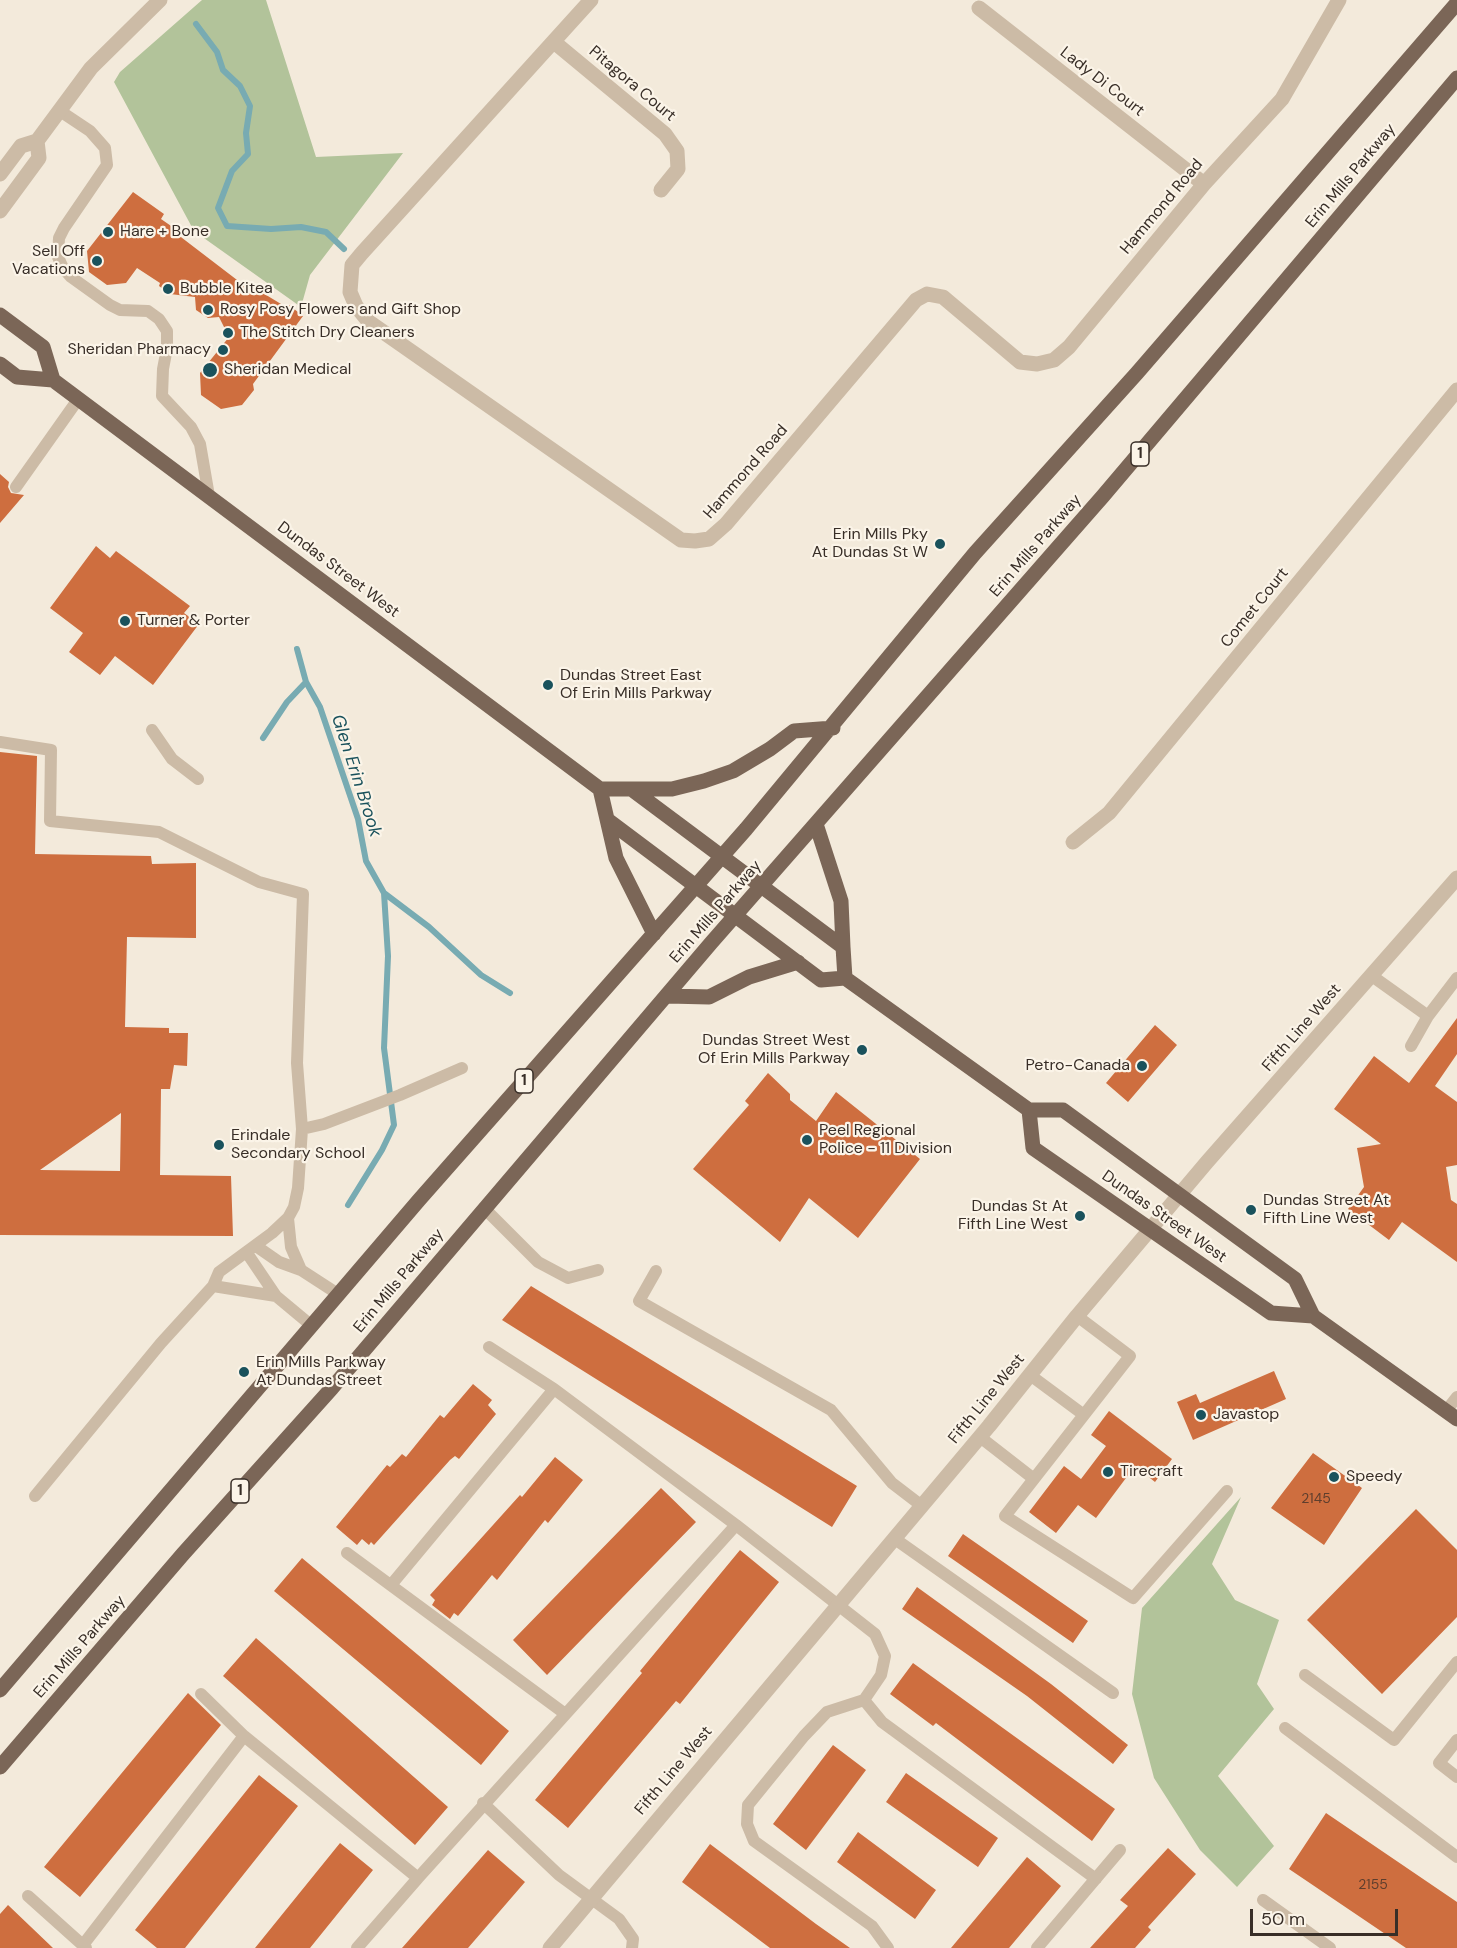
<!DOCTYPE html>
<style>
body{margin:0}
#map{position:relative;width:1457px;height:1948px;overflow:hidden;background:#f3eadb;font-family:"DM Sans",sans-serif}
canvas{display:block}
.scale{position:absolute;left:1250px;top:1909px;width:148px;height:27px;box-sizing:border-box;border:3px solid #382e27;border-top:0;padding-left:8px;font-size:18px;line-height:21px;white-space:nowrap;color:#382e27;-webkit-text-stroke:4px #fbf4e8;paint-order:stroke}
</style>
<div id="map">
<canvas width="1457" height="1948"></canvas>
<div class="scale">50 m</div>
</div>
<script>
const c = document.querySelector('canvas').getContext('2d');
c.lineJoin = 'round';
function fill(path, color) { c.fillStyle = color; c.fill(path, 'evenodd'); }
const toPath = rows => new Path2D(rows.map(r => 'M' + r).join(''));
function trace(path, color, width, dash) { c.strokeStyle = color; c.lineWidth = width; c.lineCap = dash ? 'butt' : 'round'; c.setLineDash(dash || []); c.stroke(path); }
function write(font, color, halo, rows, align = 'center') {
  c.font = font + ' "DM Sans",sans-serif'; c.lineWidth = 4.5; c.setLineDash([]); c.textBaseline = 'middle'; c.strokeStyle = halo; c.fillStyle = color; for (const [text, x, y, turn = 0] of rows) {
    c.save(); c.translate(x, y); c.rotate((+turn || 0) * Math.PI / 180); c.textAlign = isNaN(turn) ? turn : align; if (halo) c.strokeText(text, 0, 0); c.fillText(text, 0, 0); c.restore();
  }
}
const green = toPath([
 [202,0,266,0,316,157,403,153,310,275,301,307,194,231,114,82,120,72],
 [1241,1497,1212,1564,1235,1600,1279,1620,1257,1684,1274,1709,1218,1776,1274,1846,1237,1887,1200,1850,1154,1778,1132,1694,1142,1608]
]);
const stream = toPath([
 [196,24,217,52,223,70,240,86,250,106,246,133,248,154,232,171,218,208,227,226,271,229,301,227,326,232,344,249],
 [297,649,306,682,320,707,358,819,366,861,384,893,429,927,481,975,510,993],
 [263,738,287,702,306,682],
 [348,1205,382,1150,394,1125,384,1048,388,956,384,893]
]);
const building = toPath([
 [133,192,164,214,161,219,174,228,173,231,241,283,243,281,286,307,289,305,303,316,253,384,254,390,242,405,221,409,201,395,200,373,229,337,219,317,208,318,196,310,195,297,170,294,159,286,160,283,137,268,126,283,107,285,89,272,87,251],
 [0,474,9,482,8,487,11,493,24,495,0,523],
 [96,546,110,558,116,551,190,606,184,613,199,624,153,685,115,656,100,675,69,652,83,633,50,608],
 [0,752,37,756,35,854,151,856,152,864,196,863,196,938,127,937,125,1027,169,1028,169,1033,188,1033,187,1066,174,1065,170,1089,161,1089,160,1175,231,1176,233,1236,0,1235],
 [121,1113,120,1171,40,1170],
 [1457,1018,1457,1054,1435,1086,1457,1102,1457,1165,1446,1167,1451,1200,1457,1204,1457,1262,1402,1222,1389,1240,1348,1209,1364,1187,1357,1148,1381,1144,1334,1109,1374,1056,1409,1083],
 [1155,1025,1177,1045,1128,1102,1106,1083],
 [768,1073,790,1094,790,1100,816,1121,836,1092,920,1159,858,1238,809,1198,780,1242,693,1169,749,1105,745,1101],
 [531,1286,857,1486,832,1527,502,1320],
 [1274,1371,1286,1399,1193,1440,1177,1402,1196,1394,1200,1403],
 [473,1384,492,1400,488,1405,496,1414,459,1459,455,1456,450,1460,374,1545,371,1542,369,1545,362,1539,357,1545,336,1527,387,1465,390,1467,402,1454,406,1457,440,1415,444,1418],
 [1109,1411,1172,1459,1155,1482,1135,1466,1096,1518,1078,1505,1056,1533,1029,1512,1064,1466,1081,1479,1106,1446,1091,1435],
 [1313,1453,1362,1488,1324,1545,1271,1508],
 [555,1457,583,1480,548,1523,545,1520,497,1580,492,1575,458,1616,454,1613,450,1619,432,1605,435,1600,430,1595,520,1495,522,1497],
 [661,1488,696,1522,547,1675,513,1640],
 [1416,1509,1457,1550,1457,1617,1382,1694,1307,1620],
 [963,1534,1088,1621,1073,1643,948,1556],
 [740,1550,779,1582,680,1704,676,1701,568,1828,535,1800,642,1673,640,1671],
 [302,1558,509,1731,481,1765,274,1591],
 [917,1587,1051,1684,1128,1745,1113,1764,1027,1696,902,1609],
 [256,1638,448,1807,415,1845,223,1676],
 [913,1663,1115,1809,1092,1841,936,1723,933,1726,890,1694],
 [188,1693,221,1725,80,1897,44,1867],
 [833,1745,866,1770,806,1850,773,1824],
 [906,1773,998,1838,978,1867,886,1802],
 [259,1775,298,1806,185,1948,157,1948,135,1930],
 [1326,1813,1457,1902,1457,1948,1406,1948,1289,1869],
 [858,1832,936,1890,915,1919,837,1862],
 [340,1843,373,1870,310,1948,255,1948],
 [710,1844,816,1924,850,1948,770,1948,682,1882],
 [1168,1848,1196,1874,1148,1927,1151,1930,1135,1948,1090,1948,1128,1906,1120,1900],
 [488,1850,525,1882,468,1948,402,1948],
 [1027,1857,1061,1886,1009,1948,951,1948],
 [8,1905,53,1948,0,1948,0,1914]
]);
const service = toPath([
 [60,111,90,131,105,148,107,165,64,228,59,238,58,257,63,268,71,277,110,305,120,310,148,311,159,319,167,331,167,348,163,369,162,396,191,427,200,444,209,496],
 [16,487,79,398],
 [152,730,172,759,198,779],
 [0,742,51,750,50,821,159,832,259,882,303,894,297,1063,302,1129,298,1188,294,1207,288,1218,272,1233,219,1272,213,1286,161,1343,35,1496],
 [1372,976,1428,1016,1457,978],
 [1411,1046,1428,1016],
 [302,1129,324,1124,400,1095,462,1068],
 [484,1208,538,1262,568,1278,598,1270],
 [288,1218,291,1247,301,1270],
 [256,1246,279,1262,301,1270,338,1294],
 [247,1253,276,1296,312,1326],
 [656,1271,639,1301,831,1410,892,1483,922,1506],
 [213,1286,276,1296],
 [1077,1316,1130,1356,1005,1516,1133,1598,1227,1491],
 [1030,1375,1084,1415],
 [1446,1411,1457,1397],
 [980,1437,1034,1479],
 [736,1525,875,1634,885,1656,881,1675,864,1700,827,1712,804,1736,748,1805,747,1824,754,1841,872,1926,888,1948],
 [895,1539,1113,1693],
 [347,1553,564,1713],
 [391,1585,554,1389],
 [1305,1675,1394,1740,1457,1662],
 [201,1694,244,1736],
 [864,1700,882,1722,1096,1879],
 [1285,1728,1457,1857],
 [1457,1740,1439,1763,1457,1777],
 [483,1803,559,1875,619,1919,633,1939,632,1948],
 [418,1878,736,1525,554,1389,489,1347],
 [28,1896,86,1948],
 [1263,1900,1330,1948],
 [83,1945,244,1736,418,1878,357,1948],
 [1037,1948,1120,1850]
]);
const minor = toPath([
 [591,0,362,253,352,265,350,292,356,306,369,322,681,540,695,541,709,539,726,524,916,300,927,294,943,297,1020,362,1037,364,1054,360,1069,347,1204,184,1282,99,1339,0],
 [979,8,1204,184],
 [554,42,665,134,677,151,678,169,661,190],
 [0,174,21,146,37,141,91,68,160,0],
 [0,211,39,158,37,141],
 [1073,842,1109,813,1457,390]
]);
const tertiary = toPath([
 [550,1948,989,1426,1077,1316,1207,1162,1457,878]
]);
const primary = toPath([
 [0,315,43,347,53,380],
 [0,364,17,377,53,380,600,789,672,789,704,781,733,771,770,749,794,731,833,728],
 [600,789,616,858,654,934],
 [634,791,843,947,845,978],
 [609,821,821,980,845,978,1029,1110,1063,1110,1295,1279,1313,1316,1457,1419],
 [816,824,841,901,843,947],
 [668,996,709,997,749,977,798,962],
 [1029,1110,1033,1148,1271,1313,1313,1316],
 [0,1690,419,1200,746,829,975,553,1137,373,1457,3],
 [0,1767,183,1554,332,1388,711,943,1103,496,1457,78]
]);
const markers = [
 [108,232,6,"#1a525c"],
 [97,261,6,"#1a525c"],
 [168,289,6,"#1a525c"],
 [208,310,6,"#1a525c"],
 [228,333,6,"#1a525c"],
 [223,350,6,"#1a525c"],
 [210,370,8,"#1a525c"],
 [940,544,6,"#1a525c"],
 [125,621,6,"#1a525c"],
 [548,685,6,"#1a525c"],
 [862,1050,6,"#1a525c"],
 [1142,1066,6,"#1a525c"],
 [807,1140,6,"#1a525c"],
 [219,1145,6,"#1a525c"],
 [1251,1210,6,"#1a525c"],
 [1080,1216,6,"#1a525c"],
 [244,1372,6,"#1a525c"],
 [1201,1415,6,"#1a525c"],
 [1108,1472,6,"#1a525c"],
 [1334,1477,6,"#1a525c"]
];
const numberNames = [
 ["2145",1316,1499],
 ["2155",1373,1885]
];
const shields = [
 [1140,454,18],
 [524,1081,18],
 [240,1491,18]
];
const shieldNames = [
 ["1",1140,454],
 ["1",524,1081],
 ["1",240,1491]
];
const streetNames = [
 ["Lady Di Court",1102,82,38],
 ["Pitagora Court",632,84,40],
 ["Erin Mills Parkway",1351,176,-50],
 ["Hammond Road",1162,207,-50],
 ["Hammond Road",746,472,-49],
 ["Erin Mills Parkway",1036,546,-49],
 ["Dundas Street West",338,570,37],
 ["Comet Court",1255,608,-51],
 ["Erin Mills Parkway",716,912,-49],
 ["Fifth Line West",1302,1028,-49],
 ["Dundas Street West",1164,1217,35],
 ["Erin Mills Parkway",399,1281,-50],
 ["Fifth Line West",987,1399,-51],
 ["Erin Mills Parkway",80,1647,-49],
 ["Fifth Line West",674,1771,-50]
];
const poiNames = [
 ["Hare + Bone",120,232],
 ["Sell Off",85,252,"right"],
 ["Vacations",85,270,"right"],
 ["Bubble Kitea",180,289],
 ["Rosy Posy Flowers and Gift Shop",220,310],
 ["The Stitch Dry Cleaners",240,333],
 ["Sheridan Pharmacy",211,350,"right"],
 ["Sheridan Medical",224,370],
 ["Erin Mills Pky",928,535,"right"],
 ["At Dundas St W",928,553,"right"],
 ["Turner & Porter",137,621],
 ["Dundas Street East",560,676],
 ["Of Erin Mills Parkway",560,694],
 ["Dundas Street West",850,1041,"right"],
 ["Of Erin Mills Parkway",850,1059,"right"],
 ["Petro-Canada",1130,1066,"right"],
 ["Peel Regional",819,1131],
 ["Police - 11 Division",819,1149],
 ["Erindale",231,1136],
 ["Secondary School",231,1154],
 ["Dundas Street At",1263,1201],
 ["Fifth Line West",1263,1219],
 ["Dundas St At",1068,1207,"right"],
 ["Fifth Line West",1068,1225,"right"],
 ["Erin Mills Parkway",256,1363],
 ["At Dundas Street",256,1381],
 ["Javastop",1213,1415],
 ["Tirecraft",1120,1472],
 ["Speedy",1346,1477]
];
const waterNames = [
 ["Glen Erin Brook",356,776,72]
];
fill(green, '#b2c39a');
trace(stream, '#78abb2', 6);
fill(building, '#ce6e3f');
trace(service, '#ccbba6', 12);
trace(minor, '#ccbba6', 15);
trace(tertiary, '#ccbba6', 15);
trace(primary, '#7b6657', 15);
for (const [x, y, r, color] of markers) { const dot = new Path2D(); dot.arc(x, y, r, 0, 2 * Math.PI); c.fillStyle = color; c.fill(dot); trace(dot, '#fbf4e8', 2); }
write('14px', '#5e3e2d', null, numberNames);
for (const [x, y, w] of shields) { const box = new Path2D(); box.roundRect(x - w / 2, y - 12, w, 24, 4.5); c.fillStyle = '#fbf4e8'; c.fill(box); trace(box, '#382e27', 1.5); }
write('bold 15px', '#382e27', null, shieldNames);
write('16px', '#382e27', '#fbf4e8', streetNames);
write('16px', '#382e27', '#fbf4e8', poiNames, 'left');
write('italic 18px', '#1a525c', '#fbf4e8', waterNames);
</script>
